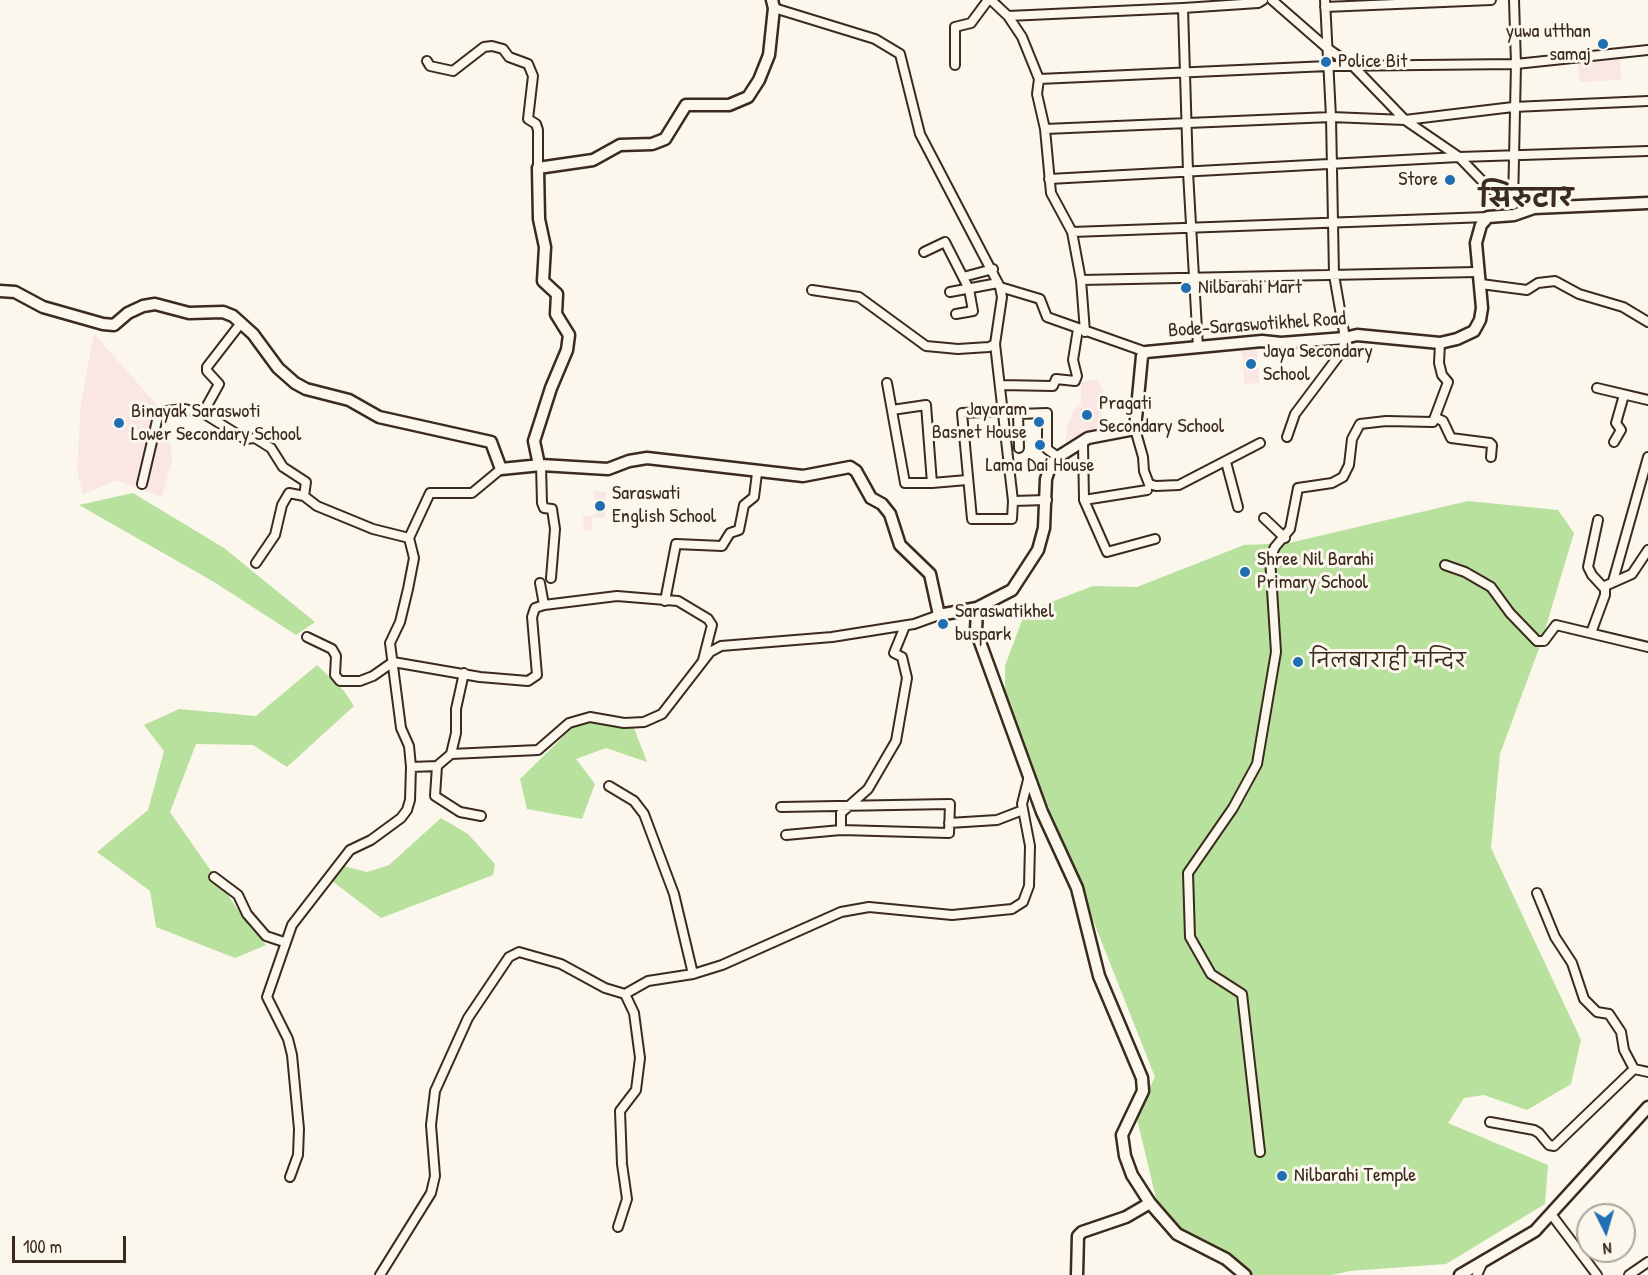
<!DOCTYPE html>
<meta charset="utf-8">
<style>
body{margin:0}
#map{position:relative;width:1648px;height:1275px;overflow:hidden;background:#fbf7ec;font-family:"Patrick Hand",sans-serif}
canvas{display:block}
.north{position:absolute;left:1576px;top:1203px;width:60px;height:60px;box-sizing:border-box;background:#fbf7ec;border:2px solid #aea59a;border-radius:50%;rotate:175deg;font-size:16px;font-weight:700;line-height:24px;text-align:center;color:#3b2a1e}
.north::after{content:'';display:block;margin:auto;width:21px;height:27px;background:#1f6fb2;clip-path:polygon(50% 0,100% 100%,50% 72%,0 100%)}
.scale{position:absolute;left:12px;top:1236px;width:114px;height:27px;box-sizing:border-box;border:3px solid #3b2a1e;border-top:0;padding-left:8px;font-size:18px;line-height:21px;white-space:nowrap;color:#3b2a1e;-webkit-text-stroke:4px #fbf7ec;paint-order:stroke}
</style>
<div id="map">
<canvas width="1648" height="1275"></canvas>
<div class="north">N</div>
<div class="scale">100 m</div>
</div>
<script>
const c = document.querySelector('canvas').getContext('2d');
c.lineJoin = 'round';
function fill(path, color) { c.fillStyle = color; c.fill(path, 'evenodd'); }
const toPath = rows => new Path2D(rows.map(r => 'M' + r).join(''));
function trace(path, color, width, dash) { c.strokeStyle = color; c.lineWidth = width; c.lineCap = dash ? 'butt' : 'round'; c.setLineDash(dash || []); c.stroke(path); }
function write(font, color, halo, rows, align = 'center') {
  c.font = font + ' "Patrick Hand","Playpen Sans Deva",sans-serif'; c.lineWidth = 6; c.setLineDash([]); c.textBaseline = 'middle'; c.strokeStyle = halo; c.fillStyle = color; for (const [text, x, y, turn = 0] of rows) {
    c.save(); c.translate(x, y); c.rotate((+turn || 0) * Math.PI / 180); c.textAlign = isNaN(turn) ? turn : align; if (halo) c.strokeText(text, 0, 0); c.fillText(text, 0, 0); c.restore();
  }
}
const built = toPath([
 [1620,56,1621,80,1579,82,1578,58],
 [94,334,157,405,157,442,170,440,172,460,162,497,116,480,83,495,77,470,81,402],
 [1257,345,1259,383,1244,384,1242,346],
 [1097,379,1104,394,1099,429,1066,444,1067,427,1074,410,1081,404,1081,382],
 [594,491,606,492,605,517,592,518,592,530,584,531,583,516,596,515]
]);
const green = toPath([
 [133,493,224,548,315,622,296,635,214,582,79,505],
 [1468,501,1558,510,1574,533,1541,643,1500,754,1491,848,1581,1040,1571,1084,1527,1110,1484,1095,1464,1098,1448,1123,1548,1165,1545,1204,1446,1264,1350,1271,1332,1275,1239,1275,1216,1262,1160,1215,1136,1115,1155,1077,1005,697,1005,666,1025,612,1093,586,1137,587,1244,545,1289,543],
 [317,665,344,691,354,706,287,767,253,745,196,744,170,812,250,927,266,945,235,958,156,927,150,891,97,852,148,810,164,751,144,725,179,709,256,716],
 [591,722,634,728,647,762,606,748,576,759,595,784,582,819,527,809,520,779,573,727],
 [441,818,468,834,495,864,493,875,381,918,332,881,343,866,367,872,389,865]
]);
const street = toPath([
 [991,0,1008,16,1022,37,1039,79,1037,94,1045,129,1051,193,1072,232,1081,280,1085,332],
 [1272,0,1327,48,1353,66,1405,120,1459,157,1490,189,1513,204],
 [1325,0,1331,117,1334,275,1345,338],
 [1325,7,1491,0],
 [774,8,875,39,900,54,920,134,1000,287,1002,297,995,344,989,347,958,349,926,346,859,297,812,290],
 [1183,8,1188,172,1198,347],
 [1008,16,1183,8,1258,3,1263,0],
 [427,61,430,66,453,71,484,47,492,46,503,49,509,57,528,64,533,76,528,119,536,124,538,130,538,168],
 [955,65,955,27,971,23,988,0],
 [1039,79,1328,66,1516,64,1648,50],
 [1045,129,1331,117,1405,120,1513,107,1648,101],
 [1049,179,1459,157,1648,151],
 [1513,205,1516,64,1514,0],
 [1072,232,1488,217],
 [924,252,945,242,969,289,973,311,956,314],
 [963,277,993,269],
 [1081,280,1477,272],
 [1481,284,1527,290,1538,283,1555,281,1579,294,1623,307,1648,322],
 [1000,287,1040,299,1047,317,1146,352],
 [950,292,998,283],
 [995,344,1013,501,1047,500],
 [887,383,905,483,932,483],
 [1000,385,1053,386,1056,379,1075,381,1077,376,1073,360,1078,329],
 [1597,388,1648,400],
 [892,410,926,405,932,483,967,480],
 [1003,411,962,413,972,519,1012,519,1013,501],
 [203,413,245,439,255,438,271,448,283,467,306,482,304,496,317,506,373,529,409,538,430,493,472,493,501,469],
 [1436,418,1443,421,1451,438,1490,443,1492,445,1491,457],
 [1135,429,1143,457,1144,471,1149,484,1156,486,1179,485,1260,443],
 [1287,437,1295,414,1340,354,1347,337],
 [1614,442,1621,430,1616,423,1624,395],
 [1083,443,1084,500,1107,552,1155,539],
 [1019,448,1018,414,1047,413,1047,449,1058,457],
 [1226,462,1238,507],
 [541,465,542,503,544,508,552,509,555,529,551,578],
 [142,484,159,412,183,409,203,413,219,384,207,371,207,367,241,323],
 [1084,500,1147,490],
 [1264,518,1285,538],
 [1598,520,1588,567,1592,575,1604,588],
 [409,538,414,558,408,589,400,622,390,643,401,728,409,746,411,767],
 [256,563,275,535,282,505,289,493,304,496],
 [1445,565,1465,572,1491,587,1510,613,1537,641,1544,641,1556,625,1648,647],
 [1613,581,1648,457],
 [540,583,544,605],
 [665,601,676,544,722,546,730,533,739,530,744,505,754,497,757,473],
 [1591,633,1605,595,1605,586,1632,574,1648,550],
 [307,637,332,649,336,656,335,675,340,681,360,681,373,676,393,662,480,677,528,681,537,675,532,617,535,608,544,605,617,596,678,601,708,619,712,625,703,660],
 [451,754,456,733,456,709,464,673],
 [437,766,435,796,460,812,481,816],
 [609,786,634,801,644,814,674,894,693,974],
 [781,807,950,804,949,833,841,830,786,835],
 [949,823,997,820,1023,810],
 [841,830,841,813,868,789,896,741,907,678,902,657,894,653,905,626],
 [214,877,238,895,247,914,266,936,284,942],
 [1537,893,1555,937,1572,963,1584,999,1597,1012,1609,1014,1621,1032,1624,1050,1634,1069,1648,1072],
 [1490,1122,1534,1130,1539,1133,1549,1145,1554,1146,1634,1069],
 [1260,1152,1242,994,1211,974,1190,937,1188,873,1233,808,1257,764,1276,652,1270,558,1275,547,1290,529,1298,488,1332,483,1343,477,1349,465,1352,439,1360,424,1386,421,1433,422,1448,382,1442,375,1439,363,1440,343],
 [290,1177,298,1155,299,1129,292,1055,288,1039,267,997,292,925,350,850,371,840,401,818,407,810,410,800,411,767,437,766,451,754,538,750,569,723,590,717,624,723,644,722,662,714,710,652,721,646,832,637,914,624,939,615],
 [1551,1214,1597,1275],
 [618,1227,627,1199,622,1164,620,1111,636,1090,640,1058,634,1013,625,994],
 [380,1275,431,1193,435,1176,431,1125,435,1091,468,1018,509,957,519,952,561,964,605,988,625,994,648,981,693,974,722,965,841,912,869,907,952,915,1012,909,1023,902,1029,886,1030,846,1022,804,1029,776],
 [1477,1275,1483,1262],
 [1629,1275,1648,1262]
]);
const secondary = toPath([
 [0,291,15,292,43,307,103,324,114,325,128,313,143,306,155,304,189,313,223,312,233,316,253,334,278,368,295,383,306,389,349,400,379,417,491,442,501,469,541,465,608,469,629,461,647,458,803,476,850,467,856,471,871,498,882,504,890,514,900,545,930,574,939,615,977,608,1012,590,1038,550,1044,528,1046,479,1051,464,1058,457,1088,438,1135,429,1142,356,1146,352,1262,341,1281,343,1345,338,1357,335,1440,343,1457,339,1474,331,1480,320,1482,308,1476,243,1481,225,1488,217,1514,215,1534,208,1648,203],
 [539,465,534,441,551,388,567,350,569,335,556,314,557,294,543,281,545,247,539,219,538,168,593,160,620,145,652,144,665,139,686,105,729,105,748,97,759,80,769,55,774,8,772,0],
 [977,608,976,631,1042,812,1077,888,1099,976,1142,1078,1143,1091,1122,1135,1125,1156,1132,1175,1150,1203,1177,1234,1226,1259,1245,1275],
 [1077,1275,1078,1236,1082,1232,1126,1217,1150,1203],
 [1460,1275,1535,1231,1648,1107]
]);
const markers = [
 [1603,44,6,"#1f6fb2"],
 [1326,62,6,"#1f6fb2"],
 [1450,180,6,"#1f6fb2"],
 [1186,288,6,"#1f6fb2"],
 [1251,364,6,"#1f6fb2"],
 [1087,415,6,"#1f6fb2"],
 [1039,422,6,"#1f6fb2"],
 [119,423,6,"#1f6fb2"],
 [1040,445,6,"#1f6fb2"],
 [600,506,6,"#1f6fb2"],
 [1245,572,6,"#1f6fb2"],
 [943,624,6,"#1f6fb2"],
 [1298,662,6,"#1f6fb2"],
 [1282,1176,6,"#1f6fb2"]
];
const poiNames = [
 ["yuwa utthan",1591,32,"right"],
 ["samaj",1591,55,"right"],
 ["Police Bit",1338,62],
 ["Store",1438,180,"right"],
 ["Nilbarahi Mart",1198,288],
 ["Jaya Secondary",1263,352],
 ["School",1263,375],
 ["Pragati",1099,404],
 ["Secondary School",1099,427],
 ["Jayaram",1027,410,"right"],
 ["Basnet House",1027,433,"right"],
 ["Binayak Saraswoti",131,412],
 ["Lower Secondary School",131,435],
 ["Lama Dai House",1040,466,"center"],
 ["Saraswati",612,494],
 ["English School",612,517],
 ["Shree Nil Barahi",1257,560],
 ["Primary School",1257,583],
 ["Saraswatikhel",955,612],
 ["buspark",955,635],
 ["निलबाराही मन्दिर",1310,662],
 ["Nilbarahi Temple",1294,1176]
];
const streetNames = [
 ["Bode-Saraswotikhel Road",1257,325,-4]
];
const districtNames = [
 ["सिरुटार",1526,200]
];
fill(built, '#fae6e5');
fill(green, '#b8e19e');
trace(street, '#3b2a1e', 12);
trace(secondary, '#3b2a1e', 15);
trace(street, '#fbf7ec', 8);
trace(secondary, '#fbf7ec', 10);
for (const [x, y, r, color] of markers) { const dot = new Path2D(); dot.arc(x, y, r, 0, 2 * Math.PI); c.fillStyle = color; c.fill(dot); trace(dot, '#fbf7ec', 2); }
write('20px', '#3b2a1e', '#fbf7ec', poiNames, 'left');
write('20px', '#3b2a1e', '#fbf7ec', streetNames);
write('bold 26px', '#3b2a1e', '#fbf7ec', districtNames);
</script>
